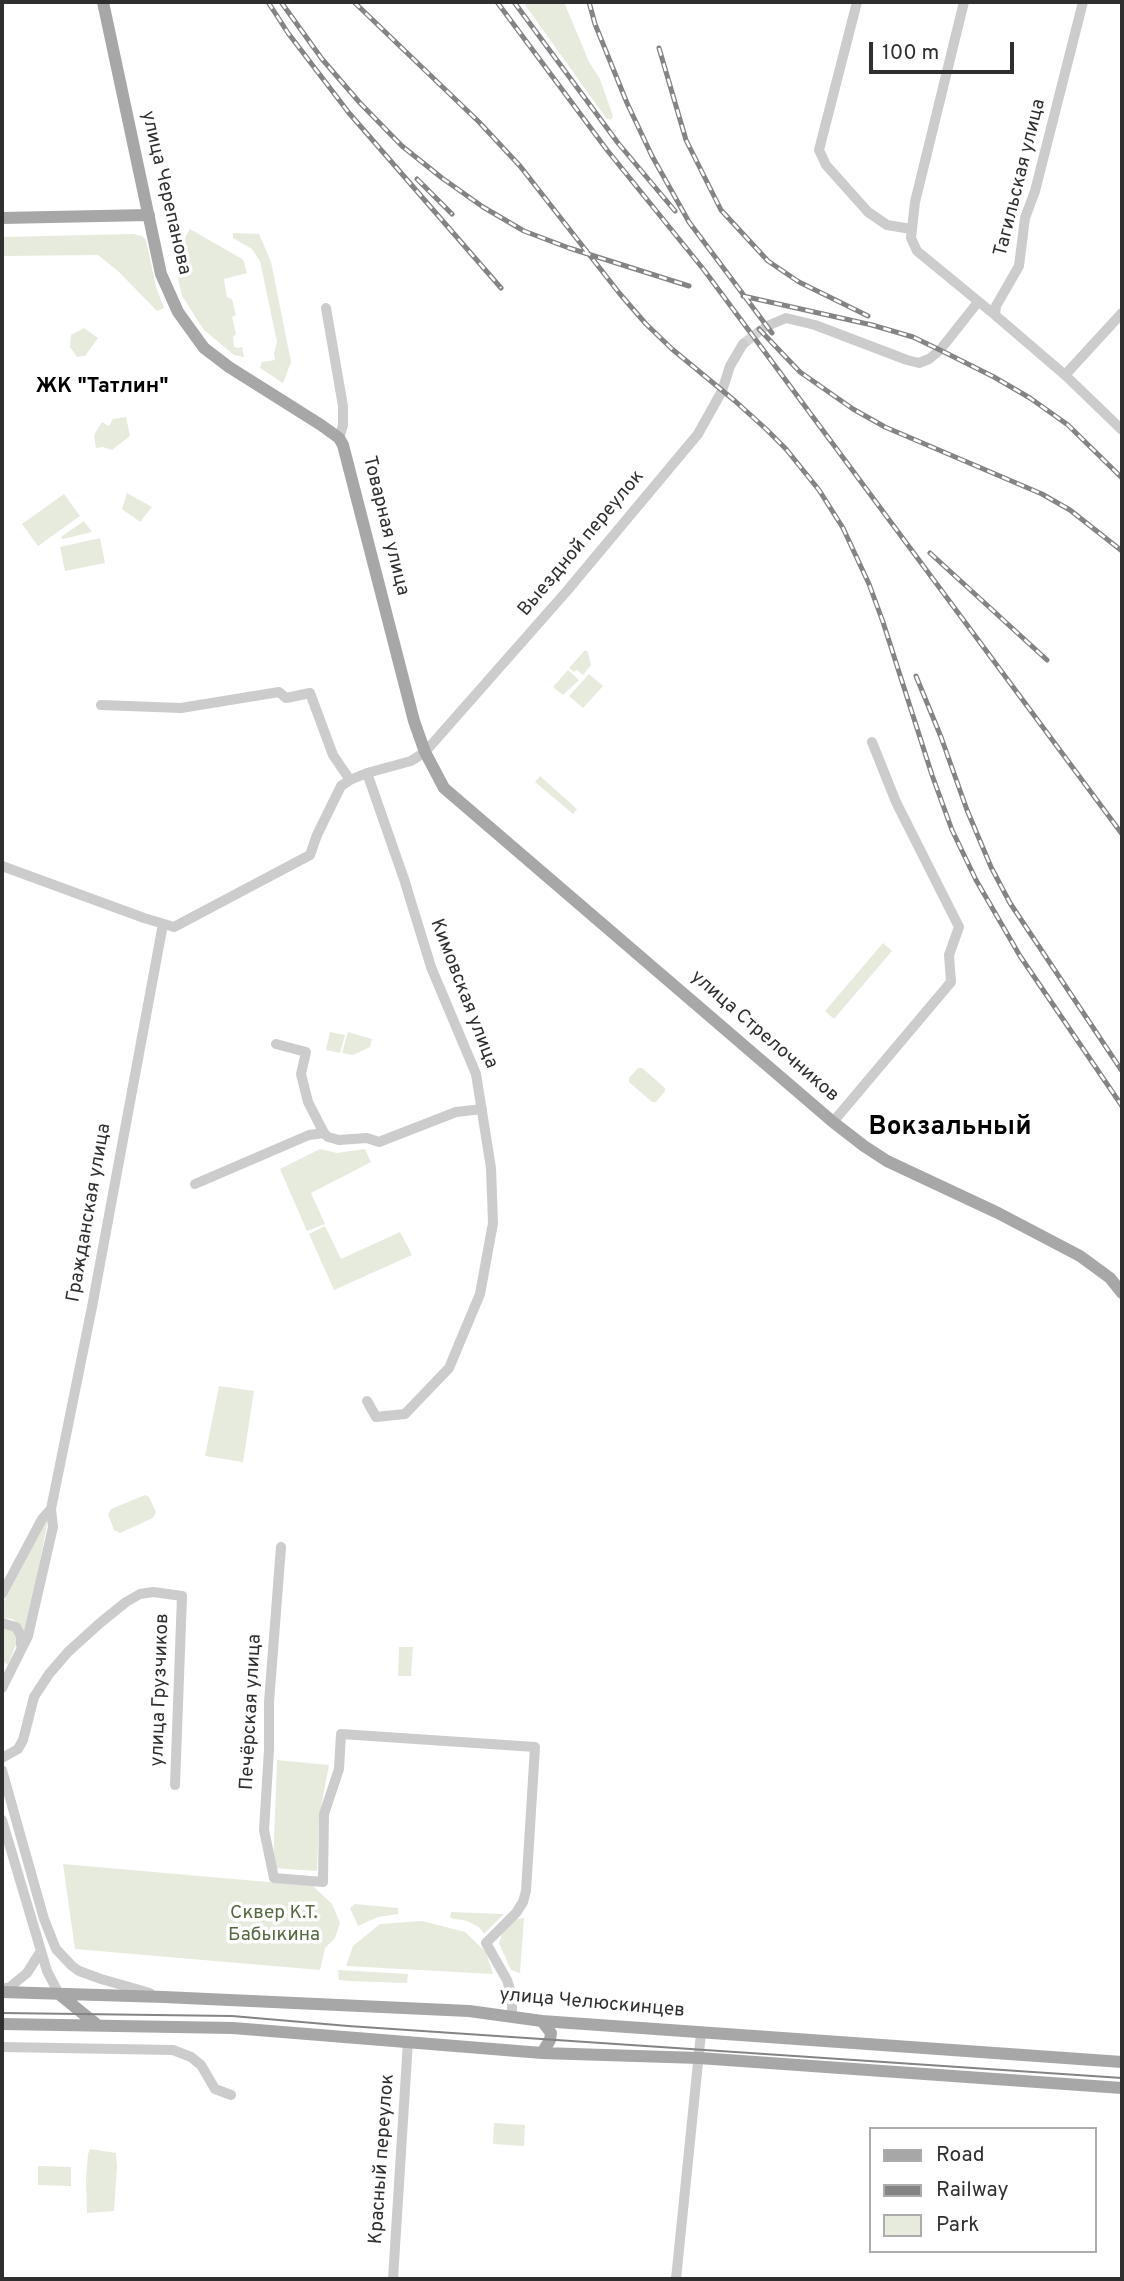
<!DOCTYPE html>
<meta charset="utf-8">
<style>
body{margin:0}
#map{position:relative;width:1124px;height:2281px;overflow:hidden;background:#fff;font-family:Overpass,sans-serif}
canvas{display:block}
.frame{position:absolute;inset:0;border:4px solid #2f2f2f;pointer-events:none}
.legend{position:absolute;left:869px;top:2127px;width:228px;height:126px;box-sizing:border-box;background:#fff;border:2px solid #acacac;margin:0;padding:9px 12px;list-style:none;font-size:21px;color:#2f2f2f}
.legend li{display:flex;align-items:center;gap:14px;height:35px}
.legend b{width:35px;border:2px solid #acacac}
.scale{position:absolute;left:869px;top:42px;width:145px;height:32px;box-sizing:border-box;border:4px solid #2f2f2f;border-top:0;padding-left:9px;font-size:21px;line-height:24px;white-space:nowrap;color:#2f2f2f;-webkit-text-stroke:5px #fff;paint-order:stroke}
</style>
<div id="map">
<canvas width="1124" height="2281"></canvas>
<div class="frame"></div>
<ul class="legend">
<li><b style="height:9px;background:#a7a7a7"></b>Road</li>
<li><b style="height:9px;background:#848484"></b>Railway</li>
<li><b style="height:19px;background:#e6ebdd"></b>Park</li>
</ul>
<div class="scale">100 m</div>
</div>
<script>
const c = document.querySelector('canvas').getContext('2d');
c.lineJoin = 'round';
function fill(path, color) { c.fillStyle = color; c.fill(path, 'evenodd'); }
const toPath = rows => new Path2D(rows.map(r => 'M' + r).join(''));
function trace(path, color, width, dash) { c.strokeStyle = color; c.lineWidth = width; c.lineCap = dash ? 'butt' : 'round'; c.setLineDash(dash || []); c.stroke(path); }
function write(font, color, halo, rows, align = 'center') {
  c.font = font + ' Overpass,sans-serif'; c.lineWidth = 7; c.setLineDash([]); c.textBaseline = 'middle'; c.strokeStyle = halo; c.fillStyle = color; for (const [text, x, y, turn = 0] of rows) {
    c.save(); c.translate(x, y); c.rotate((+turn || 0) * Math.PI / 180); c.textAlign = isNaN(turn) ? turn : align; if (halo) c.strokeText(text, 0, 0); c.fillText(text, 0, 0); c.restore();
  }
}
const green = toPath([
 [523,2,564,2,589,62,600,79,613,116,611,120,606,118],
 [190,229,242,259,244,262,247,273,224,279,227,297,232,299,236,315,232,317,236,334,233,337,234,347,238,348,242,347,244,357,234,355,204,330,182,296,170,243,179,248],
 [233,233,259,234,271,262,291,362,283,383,260,368,262,362,275,360,274,353,277,342,260,261,252,249,233,238],
 [133,234,142,236,146,240,156,287,164,308,157,311,119,272,98,255,2,256,2,237],
 [84,328,98,338,85,356,77,357,70,347,71,335],
 [126,417,130,436,112,450,103,447,96,448,94,435,102,422,109,426,113,419],
 [127,493,152,507,140,522,122,509],
 [64,494,80,516,38,546,22,524],
 [84,521,92,532,63,539,61,537],
 [100,538,105,563,65,571,60,547],
 [585,650,588,652,591,665,583,675,577,670,574,672,569,668],
 [568,670,579,680,563,695,553,687],
 [589,674,603,686,583,708,569,696],
 [540,776,577,809,573,814,535,782],
 [883,943,892,951,834,1019,825,1011],
 [330,1032,345,1035,340,1053,326,1050],
 [348,1032,372,1039,370,1047,353,1055,342,1053],
 [638,1068,642,1068,665,1088,665,1091,656,1102,652,1102,629,1082,629,1078],
 [320,1149,337,1153,365,1149,371,1162,311,1193,325,1224,307,1231,280,1169],
 [325,1226,341,1259,400,1232,412,1255,334,1290,309,1234],
 [219,1386,254,1391,243,1462,205,1456],
 [145,1495,149,1497,156,1512,153,1518,120,1533,114,1530,108,1514,111,1509],
 [49,1515,29,1617,24,1632,18,1623,12,1619,2,1618,2,1605],
 [2,1627,11,1629,16,1634,17,1642,8,1665,2,1661],
 [399,1647,413,1647,411,1676,398,1676],
 [277,1760,329,1765,319,1818,317,1871,273,1868],
 [63,1864,313,1886,332,1904,340,1923,335,1938,325,1948,320,1970,75,1949],
 [355,1904,398,1908,398,1914,378,1917,358,1926,350,1908],
 [451,1912,504,1914,484,1934,479,1927,467,1921,450,1918],
 [524,1918,520,1973,511,1970,499,1943,503,1931,513,1920],
 [422,1921,465,1932,486,1952,493,1974,346,1966,353,1946,380,1924],
 [338,1970,408,1974,407,1983,349,1981,339,1980],
 [494,2123,525,2125,524,2146,493,2144],
 [90,2149,116,2153,117,2167,114,2211,87,2213,86,2181,88,2154],
 [38,2166,71,2167,71,2186,38,2185]
]);
const minorTunnel = toPath([
 [743,344,765,327]
]);
const minor = toPath([
 [857,2,819,150,826,165,868,212,887,225,911,229],
 [964,2,915,202,911,238,917,251,995,315],
 [1083,2,1035,191,1025,218,1019,266,996,306,995,315,1065,375,1122,430],
 [326,308,343,406,343,425,339,438],
 [765,327,786,318,815,325,907,360,919,363,929,359,940,350,978,302],
 [1065,375,1122,313],
 [101,705,181,708,279,692,286,698,310,693,333,755,350,780],
 [367,773,404,879,431,967,476,1074,491,1168,493,1223,480,1294,449,1368,405,1414,376,1417,367,1401],
 [2,866,144,918,174,927,310,855,317,835,341,786,350,780,367,773,411,761,425,752,566,592,698,434,722,391,730,366,743,344],
 [276,1044,306,1052,301,1074,308,1102,324,1133],
 [833,1122,951,982,949,955,959,927,896,802,872,742],
 [195,1184,309,1135,324,1133,328,1137,339,1140,367,1138,379,1142,456,1112,482,1109],
 [281,1547,269,1702,269,1750,264,1830,274,1878,323,1882,324,1814,339,1769,341,1734,535,1747,526,1891,523,1902,516,1913,486,1943,507,1980,512,1996,512,2016],
 [2,1594,42,1519,51,1509],
 [2,1623,16,1627,21,1636,21,1645],
 [2,1688,28,1636,53,1527,51,1509,92,1307,163,924],
 [2,1758,18,1749,23,1740,34,1697,49,1674,68,1652,100,1623,126,1602,140,1594,153,1592,182,1596,175,1785],
 [2,1770,44,1919,56,1949,72,1966,79,1971,101,1979,150,1993],
 [2,1820,47,1971,59,1994],
 [2,1989,10,1987,27,1973,41,1951],
 [2,2047,173,2050,191,2057,201,2065,215,2089,231,2095],
 [393,2279,408,2041],
 [676,2279,701,2033]
]);
const major = toPath([
 [103,2,161,274,178,312,204,348,229,367,321,425,339,438,343,445,414,721,425,752,444,788,833,1122,864,1146,887,1161,998,1213,1080,1256,1110,1278,1122,1293],
 [2,218,149,215],
 [2,1992,164,1997,469,2011,542,2021,1122,2062],
 [59,1994,96,2024],
 [2,2024,233,2028,542,2053,699,2058,1122,2088],
 [542,2053,550,2040,551,2033,542,2021]
]);
const tram = toPath([
 [2,2013,232,2016,348,2026,1122,2078]
]);
const rail = toPath([
 [268,2,288,33,349,113,501,288],
 [281,2,322,59,360,103,402,146,442,178,483,207,524,231,569,248,689,286],
 [354,2,479,122,520,166,620,294,646,324,672,349,735,401,766,429,786,449,819,490,843,528,869,584,883,622,932,775,952,830,976,880,1020,956,1122,1106],
 [497,2,607,150,704,270,1122,834],
 [514,2,618,143,675,211],
 [589,2,595,24,627,103,652,156,689,222,772,333],
 [659,48,686,140,721,210,768,261,799,282,868,316],
 [417,179,452,214],
 [743,296,872,325,913,337,940,350,994,377,1030,398,1068,425,1122,478],
 [759,329,800,372,853,409,885,427,1042,494,1070,510,1122,551],
 [930,553,1047,660],
 [916,676,941,737,967,810,991,867,1010,903,1122,1071]
]);
const streetNames = [
 ["Тагильская улица",1021,178,-76],
 ["улица Черепанова",165,193,77],
 ["Товарная улица",385,526,76],
 ["Выездной переулок",582,544,-50],
 ["Кимовская улица",463,994,69],
 ["улица Стрелочников",764,1037,41],
 ["Гражданская улица",90,1213,-80],
 ["улица Грузчиков",161,1690,-88],
 ["Печёрская улица",252,1712,-87],
 ["улица Челюскинцев",592,2004,5],
 ["Красный переулок",383,2159,-86]
];
const parkNames = [
 ["Сквер К.Т.",274,1914],
 ["Бабыкина",274,1936]
];
const neighbourhoodNames = [
 ["ЖК \"Татлин\"",102,388]
];
const districtNames = [
 ["Вокзальный",950,1129]
];
fill(green, '#e6ebdd');
trace(minorTunnel, '#d5d5d5', 10, [10, 5]);
trace(minor, '#ccc', 10);
trace(major, '#a7a7a7', 12);
trace(tram, '#848484', 2);
trace(rail, '#848484', 5);
trace(rail, '#fff', 2.5, [8]);
write('19px', '#2f2f2f', '#fff', streetNames);
write('19px', '#55683f', '#fff', parkNames);
write('bold 21px', '#000', '#fff', neighbourhoodNames);
write('bold 26px', '#000', '#fff', districtNames);
</script>
